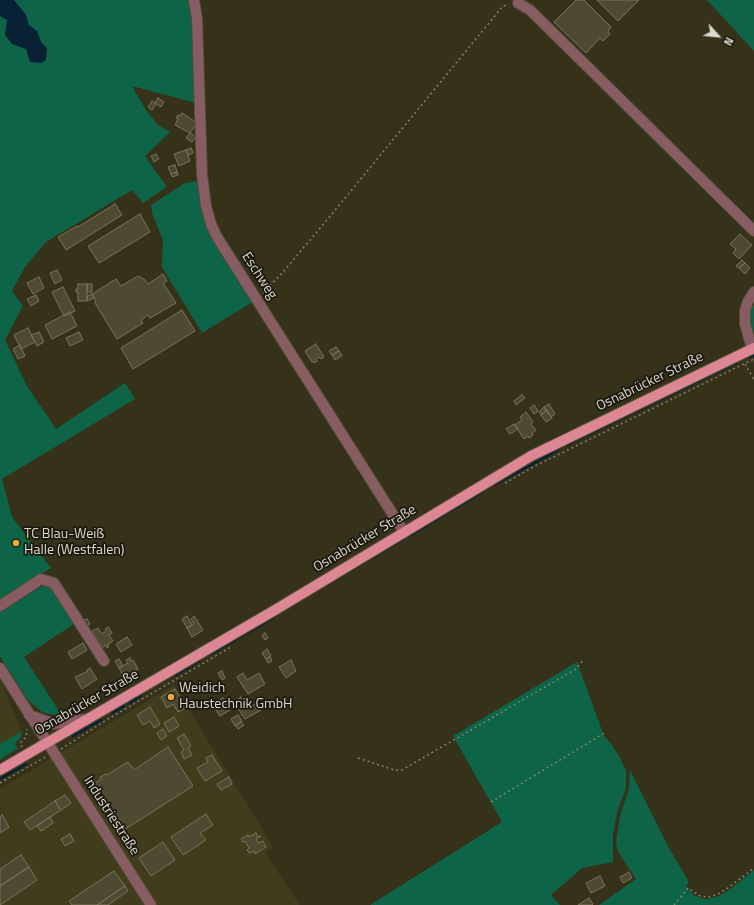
<!DOCTYPE html>
<meta charset="utf-8">
<style>
body{margin:0}
#map{position:relative;width:754px;height:905px;overflow:hidden;background:#36321a;font-family:"Titillium Web",sans-serif}
canvas{display:block}
.north{position:absolute;left:698px;top:16px;width:40px;height:40px;-webkit-text-stroke:3px #1b190f;paint-order:stroke;rotate:117deg;font-size:11px;font-weight:700;line-height:16px;text-align:center;color:#dddacc}
.north::after{content:'';display:block;margin:auto;width:14px;height:18px;background:#dddacc;clip-path:polygon(50% 0,100% 100%,50% 72%,0 100%)}
</style>
<div id="map">
<canvas width="754" height="905"></canvas>
<div class="north">N</div>
</div>
<script>
const c = document.querySelector('canvas').getContext('2d');
c.lineJoin = 'round';
function fill(path, color) { c.fillStyle = color; c.fill(path, 'evenodd'); }
const toPath = rows => new Path2D(rows.map(r => 'M' + r).join(''));
function trace(path, color, width, dash) { c.strokeStyle = color; c.lineWidth = width; c.lineCap = dash ? 'butt' : 'round'; c.setLineDash(dash || []); c.stroke(path); }
function write(font, color, halo, rows, align = 'center') {
  c.font = font + ' "Titillium Web",sans-serif'; c.lineWidth = 3.5; c.setLineDash([]); c.textBaseline = 'middle'; c.strokeStyle = halo; c.fillStyle = color; for (const [text, x, y, turn = 0] of rows) {
    c.save(); c.translate(x, y); c.rotate((+turn || 0) * Math.PI / 180); c.textAlign = isNaN(turn) ? turn : align; if (halo) c.strokeText(text, 0, 0); c.fillText(text, 0, 0); c.restore();
  }
}
const built = toPath([
 [0,680,22,731,0,744],
 [174,685,273,847,265,853,300,905,0,905,0,789]
]);
const green = toPath([
 [0,0,192,0,196,103,132,86,146,110,158,125,170,132,145,156,167,187,143,203,132,190,46,242,25,267,12,291,23,306,5,340,27,386,56,429,125,383,135,399,2,479,12,517,51,568,0,600],
 [707,0,754,0,754,51],
 [199,181,202,203,254,301,202,333,162,267,163,240,152,213,151,205,185,183],
 [754,305,754,333,753,334,749,325,750,310],
 [44,585,55,587,77,622,24,657,63,717,42,712,28,700,0,657,0,612],
 [577,662,604,736,612,745,620,758,626,771,626,789,618,809,613,833,613,862,582,868,551,895,560,905,370,905,502,822,453,736],
 [22,731,21,737,15,744,18,748,0,760,0,744],
 [630,770,670,850,689,882,686,886,688,889,694,895,700,898,708,899,719,896,729,890,754,870,754,905,599,905,636,879,618,852,616,843,620,815,629,789]
]);
const water = toPath([
 [0,0,14,0,26,15,29,25,37,31,41,42,47,48,46,60,41,63,30,62,26,49,12,44,5,35,7,20,0,16]
]);
const stream = toPath([
 [750,357,754,355],
 [567,445,736,363],
 [494,485,558,450],
 [411,535,481,493],
 [319,589,404,539],
 [289,607,296,603],
 [211,654,273,618],
 [176,675,199,661],
 [130,703,141,695],
 [112,713,124,706],
 [73,736,101,720],
 [0,779,26,764]
]);
const building = toPath([
 [576,0,584,0,611,27,608,31,610,34,603,41,600,38,586,53,554,22,576,0],
 [597,0,639,0,618,21,597,0],
 [158,98,164,102,161,107,155,103,158,98],
 [152,101,156,104,152,110,148,107,152,101],
 [182,113,197,123,190,133,175,125,178,119,176,118,178,115,180,116,182,113],
 [190,133,196,137,192,142,186,138,190,133],
 [191,148,193,153,188,155,186,150,191,148],
 [186,150,190,161,179,166,174,154,186,150],
 [156,154,159,159,154,162,151,156,156,154],
 [175,165,177,172,171,174,168,167,175,165],
 [177,172,178,175,172,177,171,174,177,172],
 [115,204,122,215,66,250,58,237,77,226,78,227,115,204],
 [140,214,150,232,99,263,88,246,140,214],
 [740,234,752,245,739,259,733,253,736,249,730,244,740,234],
 [742,260,745,263,739,268,736,266,742,260],
 [745,263,750,268,745,274,739,268,745,263],
 [57,270,62,280,55,284,50,273,57,270],
 [163,274,167,281,163,283,176,303,150,318,148,315,141,320,143,323,117,339,95,303,96,302,92,294,116,279,121,286,138,276,144,279,148,284,163,274],
 [39,277,44,288,33,294,27,283,39,277],
 [78,284,87,284,87,301,78,301,78,292,76,292,76,289,78,289,78,284],
 [87,284,92,284,92,292,87,292,87,284],
 [63,287,75,311,64,316,52,292,63,287],
 [92,294,94,298,87,301,87,296,92,294],
 [36,295,39,301,31,306,27,299,36,295],
 [182,310,195,331,133,369,121,348,182,310],
 [70,312,77,326,52,339,45,325,70,312],
 [28,328,35,342,21,349,14,335,28,328],
 [39,332,44,342,37,346,31,335,39,332],
 [79,332,83,340,70,346,66,338,79,332],
 [316,344,324,357,321,359,319,357,316,359,317,361,314,363,313,361,312,362,305,351,316,344],
 [20,345,25,356,18,359,13,349,20,345],
 [336,347,339,351,332,355,329,351,336,347],
 [339,351,342,356,335,360,332,355,339,351],
 [522,395,525,398,516,405,514,401,522,395],
 [549,404,555,414,551,417,544,407,549,404],
 [534,405,538,411,534,414,530,408,534,405],
 [544,407,546,411,541,415,539,412,544,407],
 [547,410,552,418,546,422,541,415,547,410],
 [526,412,533,422,531,424,536,430,532,433,533,435,529,438,528,436,524,439,515,425,522,420,520,417,526,412],
 [514,424,518,429,510,434,506,429,514,424],
 [187,616,192,625,187,628,182,619,187,616],
 [194,616,203,630,192,637,187,628,194,624,191,619,194,616],
 [87,619,90,624,88,626,84,620,87,619],
 [108,627,112,633,109,635,113,641,108,644,109,646,107,648,106,645,102,648,92,631,98,628,102,634,106,631,105,629,108,627],
 [265,633,268,638,265,640,262,635,265,633],
 [127,637,132,645,121,652,116,644,127,637],
 [83,643,87,650,72,659,68,652,83,643],
 [267,649,271,656,266,659,262,653,267,649],
 [270,657,272,661,268,663,266,659,270,657],
 [130,658,130,661,133,660,138,669,124,678,119,668,128,663,126,660,130,658],
 [119,659,123,666,119,668,115,661,119,659],
 [291,660,296,671,286,678,279,667,291,660],
 [90,668,97,679,82,689,75,677,88,671,87,670,90,668],
 [222,671,225,678,222,680,218,673,222,671],
 [243,673,247,680,259,673,265,684,248,694,237,677,243,673],
 [175,689,186,708,178,712,173,704,167,708,161,697,175,689],
 [241,697,248,708,257,703,261,710,245,719,234,702,241,697],
 [223,698,230,710,220,716,212,704,223,698],
 [150,707,160,724,154,728,150,721,143,725,137,715,150,707],
 [238,715,242,721,235,726,231,719,238,715],
 [174,717,179,726,169,732,164,723,174,717],
 [241,722,244,725,238,729,235,725,241,722],
 [163,729,167,736,161,740,157,733,163,729],
 [184,734,191,746,188,748,192,755,184,759,181,752,184,750,177,738,184,734],
 [168,747,193,786,122,831,97,793,93,796,88,788,101,779,100,777,106,774,107,775,128,762,134,770,168,747],
 [212,755,222,771,205,781,197,768,208,762,206,758,212,755],
 [229,777,232,784,221,790,217,784,229,777],
 [65,795,71,803,61,810,55,801,65,795],
 [55,801,61,810,30,830,24,822,55,801],
 [206,814,213,825,200,833,206,840,183,855,171,837,206,814],
 [2,815,9,827,0,833,0,817,2,815],
 [50,817,53,823,41,831,37,826,50,817],
 [256,833,258,837,261,836,256,839,258,843,263,841,266,847,255,854,254,851,249,853,247,850,249,848,245,841,243,842,241,839,248,835,249,837,256,833],
 [70,834,74,841,65,846,61,839,70,834],
 [163,842,175,860,151,876,139,858,163,842],
 [21,855,29,867,0,886,0,869,21,855],
 [29,867,37,880,0,905,0,886,29,867],
 [114,871,125,886,97,905,72,905,69,901,114,871],
 [629,872,632,878,623,883,620,877,629,872],
 [600,876,605,886,591,893,586,883,600,876],
 [125,886,128,891,108,905,97,905,125,886],
 [589,898,593,904,592,905,578,905,589,898]
]);
const path = toPath([
 [263,293,283,272,327,220,503,6,509,5],
 [745,364,754,380],
 [505,483,535,466,754,359],
 [22,747,20,743,26,737,27,729],
 [61,749,108,719,231,647],
 [358,758,394,770,402,770,576,669,584,659],
 [0,783,47,756],
 [491,802,606,732],
 [674,905,688,888,700,896,709,897,718,894,728,888,754,868]
]);
const minor = toPath([
 [194,0,197,19,202,174,206,206,211,224,217,237,404,532],
 [518,3,530,10,754,231],
 [752,349,745,324,745,311,748,301,754,292],
 [0,606,41,579,54,583,104,661],
 [0,668,151,905],
 [29,715,54,724,87,719]
]);
const major = toPath([
 [0,770,275,610,531,456,754,348]
]);
const markers = [
 [16,543,4,"#eba93a"],
 [171,697,4,"#eba93a"]
];
const streetNames = [
 ["Eschweg",259,276,57],
 ["Osnabrücker Straße",650,382,-26],
 ["Osnabrücker Straße",365,539,-31],
 ["Osnabrücker Straße",87,703,-30],
 ["Industriestraße",111,816,57]
];
const poiNames = [
 ["TC Blau-Weiß",24,535],
 ["Halle (Westfalen)",24,551],
 ["Weidich",179,689],
 ["Haustechnik GmbH",179,705]
];
fill(built, '#413c1c');
fill(green, '#0e6447');
fill(water, '#082135');
trace(stream, '#082135', 2.5);
fill(building, '#4e4a31');
trace(building, '#78745a', 1);
trace(minor, '#514d36', 12);
trace(major, '#514d36', 12);
trace(path, '#83806c', 1.5, [2, 3]);
trace(minor, '#875d63', 10);
trace(major, '#dc8793', 10);
for (const [x, y, r, color] of markers) { const dot = new Path2D(); dot.arc(x, y, r, 0, 2 * Math.PI); c.fillStyle = color; c.fill(dot); trace(dot, '#1b190f', 1.5); }
write('14px', '#dddacc', '#1b190f', streetNames);
write('14px', '#dddacc', '#1b190f', poiNames, 'left');
</script>
